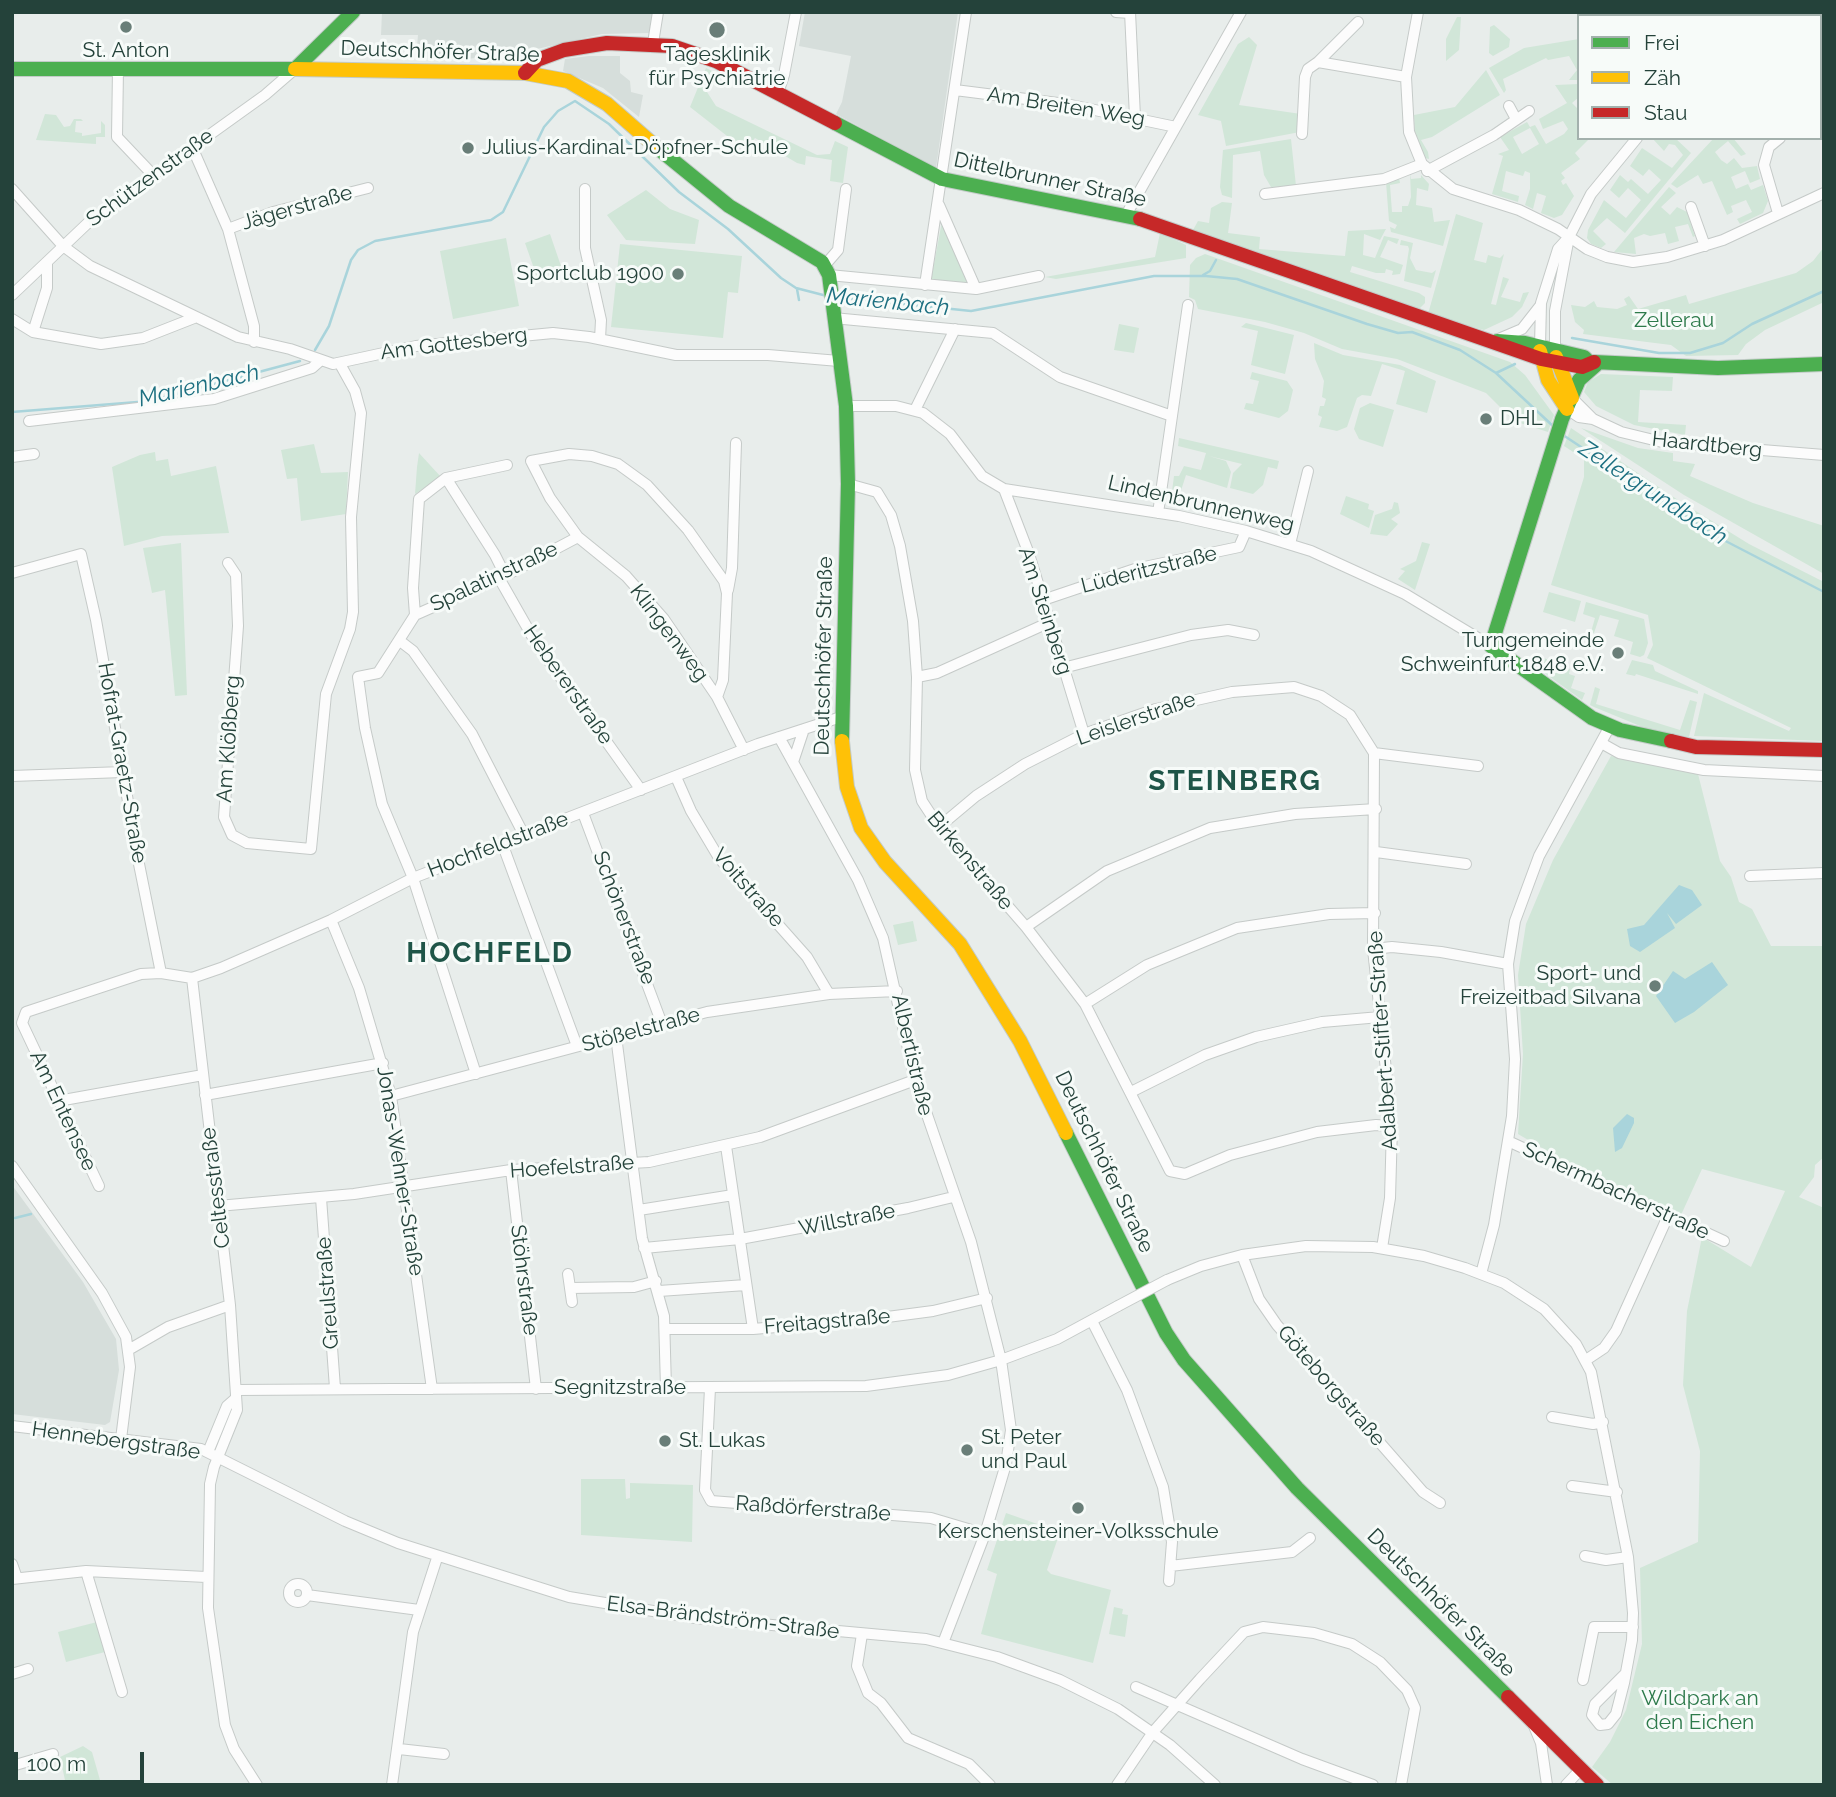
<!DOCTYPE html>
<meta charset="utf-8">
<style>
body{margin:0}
#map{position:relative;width:1836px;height:1797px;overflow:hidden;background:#e8edeb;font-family:Raleway,sans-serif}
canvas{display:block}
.frame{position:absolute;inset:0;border:14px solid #24423a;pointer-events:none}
.legend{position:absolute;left:1577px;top:14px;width:245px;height:126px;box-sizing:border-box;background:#f7fbf9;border:2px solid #a3b1ad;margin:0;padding:9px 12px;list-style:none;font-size:21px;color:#24423a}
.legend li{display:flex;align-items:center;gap:14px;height:35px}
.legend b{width:35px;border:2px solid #a3b1ad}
.scale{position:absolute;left:14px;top:1752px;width:130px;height:32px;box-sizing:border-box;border:4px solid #24423a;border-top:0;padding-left:9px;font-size:21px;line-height:24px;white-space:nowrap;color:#24423a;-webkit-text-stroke:5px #f7fbf9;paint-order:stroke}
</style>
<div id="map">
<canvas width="1836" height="1797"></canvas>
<div class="frame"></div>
<ul class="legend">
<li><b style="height:9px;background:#4caf50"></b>Frei</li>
<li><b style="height:9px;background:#ffc107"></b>Zäh</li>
<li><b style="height:9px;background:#c62828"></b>Stau</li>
</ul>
<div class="scale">100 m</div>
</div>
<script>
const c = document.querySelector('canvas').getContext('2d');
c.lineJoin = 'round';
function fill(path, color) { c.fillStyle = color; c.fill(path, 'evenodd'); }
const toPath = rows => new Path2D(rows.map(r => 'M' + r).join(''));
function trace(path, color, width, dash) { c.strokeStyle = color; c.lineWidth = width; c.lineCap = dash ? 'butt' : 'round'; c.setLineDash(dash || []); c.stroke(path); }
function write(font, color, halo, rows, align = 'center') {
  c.font = font + ' Raleway,sans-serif'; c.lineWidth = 6; c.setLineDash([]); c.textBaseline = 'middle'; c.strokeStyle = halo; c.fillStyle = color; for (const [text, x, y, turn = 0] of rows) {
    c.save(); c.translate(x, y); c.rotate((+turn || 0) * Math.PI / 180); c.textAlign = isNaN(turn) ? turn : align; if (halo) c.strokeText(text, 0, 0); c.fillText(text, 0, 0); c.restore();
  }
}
const built = toPath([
 [382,12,655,12,651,33,602,34,524,52,459,60,416,59,418,35,381,35],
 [805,12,958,12,936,168,836,114,842,102,851,56,799,46],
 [589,56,620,56,620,73,630,81,631,92,643,95,639,117,603,88,563,71,565,59],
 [12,1185,83,1282,116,1339,119,1370,110,1422,105,1425,12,1414]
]);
const green = toPath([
 [1457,17,1461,17,1459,50,1446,61,1446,39],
 [1494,25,1510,39,1509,47,1493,56,1489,53,1490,27],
 [1249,37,1257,45,1239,105,1301,114,1300,132,1226,146,1221,121,1198,115,1238,44],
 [1579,39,1579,80,1569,80,1577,70,1569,56,1548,60,1546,58,1503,79,1506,90,1504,93,1489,68,1524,48],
 [706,68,722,76,719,81,714,79,707,92,716,106,817,155,830,154,835,141,848,147,843,183,830,181,832,160,806,156,805,165,797,163,755,138,745,150,690,107],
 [1486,70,1500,95,1432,137,1421,140,1428,152,1429,159,1425,158,1415,134,1414,115,1455,107],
 [1579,84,1579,97,1572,103,1579,110,1579,138,1590,138,1575,153,1580,159,1561,173,1565,178,1561,181,1563,185,1566,183,1574,196,1562,215,1554,218,1541,213,1546,196,1537,193,1533,209,1525,205,1530,189,1530,173,1525,171,1523,176,1506,171,1502,191,1519,196,1518,202,1492,194,1503,156,1498,154,1509,150,1500,137,1527,122,1530,127,1535,125,1546,144,1564,134,1568,129,1563,121,1543,129,1539,119,1567,103,1555,85],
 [1530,128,1539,144,1522,154,1513,137],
 [45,114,56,115,64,127,70,126,74,119,81,119,83,121,76,121,75,132,82,133,82,136,101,133,101,121,105,125,105,137,96,137,96,144,36,140],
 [1652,138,1675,138,1691,153,1625,233,1607,218,1593,231,1606,244,1601,248,1591,244,1587,238,1588,230,1604,200,1626,218,1641,200,1628,188,1619,198,1610,190,1620,175,1628,182,1631,179,1648,194,1661,180,1649,169,1643,176,1630,166,1642,148,1672,168,1683,155,1675,145,1669,144,1664,151],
 [1714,138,1733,138,1746,154,1741,156,1728,141,1715,152,1721,160,1727,164,1734,158,1742,168,1757,166,1760,179,1750,183,1745,171,1731,177,1736,189,1748,184,1751,190,1763,185,1768,201,1763,213,1740,224,1737,219,1752,212,1746,200,1731,206,1733,212,1727,215,1712,181,1703,184,1698,175,1677,188,1671,184],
 [1291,139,1296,186,1271,187,1264,175,1260,151,1233,155,1232,198,1222,195,1220,187,1223,150],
 [1410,173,1411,179,1421,178,1421,175,1429,184,1428,191,1417,188,1416,205,1432,208,1434,222,1450,220,1443,246,1391,232,1390,227,1395,229,1397,225,1389,221,1386,182,1399,178,1400,183,1390,185,1392,212,1402,212,1402,206,1408,206,1411,197],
 [1669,187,1676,193,1661,207,1670,215,1677,207,1687,212,1695,236,1693,237,1688,224,1675,227,1679,241,1668,244,1665,233,1650,236,1644,234,1634,238,1636,254,1614,252],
 [646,190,670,209,699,220,695,244,626,240,607,215],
 [1222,202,1232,203,1228,233,1260,237,1259,249,1345,256,1348,231,1386,229,1380,240,1364,234,1363,255,1375,258,1384,236,1399,239,1397,244,1388,240,1380,257,1403,265,1400,274,1392,275,1393,271,1386,269,1385,273,1376,273,1352,266,1350,272,1419,293,1425,297,1425,303,1419,309,1193,230,1198,221,1209,223,1211,208],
 [1456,214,1483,223,1474,260,1486,263,1488,255,1500,258,1504,254,1491,304,1496,305,1503,277,1509,279,1501,297,1520,302,1523,293,1529,292,1522,307,1512,317,1484,330,1428,314],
 [942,221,968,282,967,283,931,280],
 [1160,233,1186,245,1186,258,1056,279,1045,277,1155,257],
 [550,234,562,269,537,277,525,243],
 [506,238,519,306,453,319,440,251],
 [1401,240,1413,243,1410,258,1416,270,1432,273,1436,270,1431,288,1404,281,1409,249,1408,246,1400,245],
 [620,244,742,256,738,293,728,292,723,338,611,327],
 [1824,247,1824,302,1765,330,1746,344,1738,355,1686,356,1671,345,1583,334,1584,330,1575,322,1571,305,1585,307,1594,301,1597,307,1617,309,1627,305,1624,299,1629,296,1638,309,1686,295,1689,304,1796,273,1813,261],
 [1205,254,1510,362,1525,375,1554,415,1548,432,1514,421,1486,393,1397,359,1342,349,1304,333,1265,322,1198,309,1195,300,1189,297,1190,265,1196,258],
 [1246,323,1294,335,1285,374,1251,365,1258,331,1241,327],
 [1119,324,1139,328,1134,353,1114,350],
 [1314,343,1343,355,1400,365,1436,381,1427,413,1396,404,1405,371,1382,364,1371,396,1362,395,1357,398,1347,427,1337,431,1319,427,1322,417,1318,415,1320,406,1324,406,1326,399,1322,397,1324,381,1315,359],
 [1252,372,1287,381,1293,390,1288,411,1279,418,1244,409,1246,403,1253,404,1259,381,1250,379],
 [1601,374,1673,377,1672,391,1640,390,1638,422,1686,425,1685,435,1634,425,1596,406,1584,392,1588,382],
 [1370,403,1394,410,1383,447,1359,439,1354,429,1360,408],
 [1571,428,1678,500,1749,544,1824,582,1824,741,1694,736,1704,693,1789,731,1791,728,1647,658,1653,645,1648,615,1551,585,1584,477,1584,459,1564,446],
 [1581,428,1638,448,1673,453,1673,461,1695,464,1690,476,1753,503,1824,526,1824,574,1684,495],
 [1179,438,1279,461,1277,469,1268,467,1263,485,1253,494,1230,488,1233,473,1242,464,1209,456,1226,461,1231,472,1227,488,1186,475,1176,506,1171,499,1174,476,1179,476,1184,466,1201,470,1206,453,1178,446],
 [314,444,321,473,348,472,346,514,301,521,297,478,287,479,281,450],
 [155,452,156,461,168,459,171,476,216,466,229,533,162,536,124,546,112,467,140,455],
 [419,453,441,477,415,494,417,467],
 [1346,496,1369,504,1368,509,1374,511,1369,528,1340,514],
 [1394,502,1398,503,1400,513,1391,519,1398,524,1387,536,1370,534,1375,515,1392,509],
 [1422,542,1430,544,1415,590,1398,579,1405,571,1400,569,1416,561],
 [181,543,187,695,175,696,165,590,152,593,143,548],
 [1549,592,1581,601,1575,622,1543,612],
 [1586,602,1644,619,1648,643,1644,655,1640,657,1630,654,1633,642,1614,636,1619,620,1600,615,1594,633,1591,632,1595,618,1583,614],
 [1539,656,1570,669,1569,674,1575,676,1571,688,1585,693,1582,700,1536,667],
 [1632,660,1653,665,1655,671,1698,691,1698,694,1636,674,1635,676,1626,674],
 [1595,687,1600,689,1596,704,1680,730,1690,700,1697,702,1689,737,1645,728,1594,707,1590,705],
 [1611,756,1698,774,1720,861,1731,877,1739,902,1752,909,1771,946,1824,946,1824,1157,1815,1165,1814,1177,1799,1197,1824,1208,1824,1785,1613,1785,1592,1767,1610,1742,1626,1710,1642,1644,1640,1568,1698,1542,1700,1451,1683,1385,1687,1311,1702,1237,1751,1267,1785,1191,1702,1169,1681,1215,1573,1166,1518,1134,1523,1054,1518,975,1526,924,1553,860],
 [913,921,917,941,898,945,893,925],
 [581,1479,625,1479,626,1499,630,1498,630,1483,693,1485,692,1542,581,1535],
 [1006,1513,1060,1532,1047,1570,1051,1574,1111,1590,1093,1663,981,1634,997,1574,987,1570],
 [1114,1607,1123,1609,1122,1614,1128,1615,1125,1637,1109,1634],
 [97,1622,105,1652,66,1662,58,1632],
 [83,1746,92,1752,100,1780,85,1785,66,1785,60,1757]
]);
const water = toPath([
 [1679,885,1692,890,1702,905,1676,924,1667,913,1675,928,1640,952,1630,946,1627,929,1644,925],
 [1712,962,1728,985,1694,1012,1675,1023,1656,996,1673,971,1685,979],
 [1627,1114,1634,1118,1634,1123,1622,1148,1615,1152,1613,1128]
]);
const stream = toPath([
 [1203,275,1210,271,1216,260],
 [797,289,799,300],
 [837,297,971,311,1154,276,1206,276,1237,279,1367,324,1398,333,1412,332,1460,350,1496,373,1515,364],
 [1572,338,1659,353,1690,353,1723,343,1752,324,1824,291],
 [315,350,329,326,351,260,358,250,375,241,491,220,503,212,544,127,558,111,575,101,609,124,679,192,728,229,781,278,796,288,827,296],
 [1496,373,1553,426],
 [12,412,150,401,300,361],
 [1563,435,1712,534,1824,592],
 [15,1218,31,1214]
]);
const street = toPath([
 [1116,12,1130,13],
 [1130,12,1135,117],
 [1418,12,1406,77,1409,132,1422,164,1453,189,1519,210,1558,229,1587,249,1607,257,1633,262,1667,257,1723,240,1824,193],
 [1694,12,1698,16],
 [1769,16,1773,12],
 [1358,22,1318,62,1406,77],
 [653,43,658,12],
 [118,69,117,137,153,175],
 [955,90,1066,104,1176,127],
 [778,93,784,75,796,12],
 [1509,106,1516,119],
 [1820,111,1824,109],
 [1302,134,1305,77,1308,69,1318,62],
 [192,147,228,229,254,326,254,342],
 [1427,171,1494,135,1529,111],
 [12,189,63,246,90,266,238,337,290,349,333,364,416,346,553,333,589,337,676,355,768,355,839,361],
 [585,189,585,248,601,320,600,339],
 [1265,194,1384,179,1422,164],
 [939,205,976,289],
 [1691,207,1705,246],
 [1778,213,1764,165,1769,147,1780,138],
 [1126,215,1241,12],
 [228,229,273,212,368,188],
 [825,265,838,250,846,189],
 [829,275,976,289,1039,276],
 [925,285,966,12],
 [12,295,91,220,265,95,295,69],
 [833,318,993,333,1060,377,1172,416],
 [12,319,33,332,101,344,143,338,194,318],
 [33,332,47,288,47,263],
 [1496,340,1522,329,1540,306],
 [1540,346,1541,303,1558,249,1569,237,1591,194,1637,138],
 [1555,350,1555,311,1569,237],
 [1572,398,1593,419],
 [846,406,896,406,923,413,950,434,982,476,1004,489,1179,516,1246,531,1311,551,1405,594,1491,646],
 [1567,409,1579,417,1593,419,1621,432,1662,442,1824,455],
 [915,410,955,329],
 [29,421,214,399,312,368,321,360],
 [12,457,34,454],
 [446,478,495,555,505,575],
 [848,484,877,492,891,515,900,546,913,621,917,677,915,770,922,801,939,827,1026,927,1085,1004,1170,1171,1185,1174,1230,1155,1317,1132,1376,1125,1392,1126],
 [1004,489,1029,554,1084,734],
 [1158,513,1188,305],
 [1290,544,1308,471],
 [228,563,236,575,238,626,224,817,232,835,247,843,311,849,326,694,350,629,353,612,351,517,361,413,355,391,340,364],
 [12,573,81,554,96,620,139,864,161,973],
 [499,578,536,643,641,790],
 [728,590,732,568,736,443],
 [1043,600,1135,569,1239,547,1246,531],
 [415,615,413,588,419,499,446,478,507,465],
 [400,641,413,651,472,734,524,835],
 [1063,668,1191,635,1228,630,1254,635],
 [917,677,937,673,1050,622],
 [717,697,723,680,727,593,724,581,688,530,647,485,618,464,592,456,569,454,531,461,550,498,578,537,626,576,664,619,717,697,744,750],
 [779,737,858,880,883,938,915,1080,971,1242,1001,1360,1011,1430,1006,1464,985,1534,943,1643],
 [1603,744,1619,753,1704,770,1824,776],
 [1374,753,1478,766],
 [793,762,804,729],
 [12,776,123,772],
 [676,777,691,811,719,858,807,957,829,994],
 [583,813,662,1024],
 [939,827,976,796,1025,764,1084,734,1156,709,1232,692,1294,687,1321,696,1350,715,1374,753,1373,949,1392,1126,1390,1198,1382,1248],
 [502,843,577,1046],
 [1376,852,1466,864],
 [1750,876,1824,873],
 [331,920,359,988,391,1096,432,1389],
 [1026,927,1107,871,1210,828,1295,814,1376,809],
 [1373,949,1392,947,1441,952,1508,964],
 [192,978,230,1305,237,1410,214,1467,210,1484,208,1608,225,1725,234,1749,257,1785],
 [1085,1004,1147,965,1237,928,1329,914,1375,913],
 [616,1036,642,1238,664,1316,666,1388],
 [476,1074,413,878,382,804,365,728,358,677,378,673,415,615,510,573,578,537],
 [1131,1092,1205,1055,1256,1037,1322,1022,1380,1017],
 [205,1095,383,1063],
 [391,1096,707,1012,829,994,897,991],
 [58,1101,203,1075],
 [1508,1141,1724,1241],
 [726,1146,753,1329],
 [12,1166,102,1293,126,1337,130,1367,121,1439],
 [511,1170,536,1389],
 [99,1186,22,1023,26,1012,141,974,161,973,192,978,221,968,331,920,413,878,758,744,841,717],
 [321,1198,335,1388],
 [218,1206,354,1194,511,1170,649,1162,760,1137,915,1080],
 [639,1210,733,1195],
 [644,1248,740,1239,908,1208,953,1197],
 [1242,1255,1259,1299,1277,1325,1423,1492,1440,1503],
 [568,1274,572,1302],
 [1481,1274,1494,1225,1512,1116,1515,1059,1508,964,1515,921,1539,856,1610,726],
 [1167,1280,1201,1266,1242,1255,1306,1246,1373,1247,1424,1256,1465,1268,1504,1283,1544,1309,1576,1344,1591,1372,1628,1557,1633,1613,1632,1640,1624,1683,1616,1714,1608,1724,1600,1725,1592,1715,1595,1704,1624,1675],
 [571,1288,634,1287,656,1281],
 [659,1291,746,1285],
 [1092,1321,1127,1390,1163,1487,1172,1542,1169,1581],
 [665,1329,753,1329,872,1319,933,1311,987,1298],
 [130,1349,168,1327,230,1305],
 [1586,1360,1604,1348,1616,1331,1668,1216],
 [710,1388,705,1490,711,1501,931,1518,985,1534],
 [236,1390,866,1386,948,1375,1001,1360,1057,1339,1118,1306],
 [1552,1417,1593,1424,1603,1422],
 [12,1426,201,1449,345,1521,398,1543,569,1597,695,1618,926,1639,997,1657,1060,1680,1118,1709,1170,1745,1215,1785],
 [208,1452,227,1406,235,1399],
 [1572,1486,1617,1492],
 [1585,1556,1606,1560,1628,1557],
 [12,1564,17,1578],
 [1170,1566,1292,1552,1310,1538],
 [86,1571,122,1692],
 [12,1579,86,1571,206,1577],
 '289 1593a9 9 0 1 1 18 0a9 9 0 1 1-18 0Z',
 [307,1595,419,1610],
 [862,1634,857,1666,868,1693,881,1703,908,1738,969,1764,990,1785],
 [12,1674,28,1669],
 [1583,1680,1594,1627,1633,1627],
 [1136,1687,1302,1759,1373,1785],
 [1534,1726,1541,1743,1547,1785],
 [399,1749,444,1754],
 [12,1766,53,1754],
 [392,1785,413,1632,437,1558],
 [1117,1785,1153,1732,1200,1679,1244,1632,1263,1627,1314,1633,1352,1644,1380,1662,1407,1690,1415,1708,1401,1785],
 [1566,1785,1580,1770]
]);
const fast = toPath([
 [12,69,295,69,353,12],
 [835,123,942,179,1140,219],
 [654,145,729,206,822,262,829,275,846,406,848,484,842,741],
 [1497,341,1525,343,1584,357,1589,362],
 [1594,362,1718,368,1824,364],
 [1596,365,1579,380,1562,419,1491,646,1592,718,1620,730,1671,741],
 [1066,1133,1166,1333,1184,1360,1297,1488,1508,1697]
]);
const slow = toPath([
 [295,69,525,73,568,81,607,104,654,145],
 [1540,351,1548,380,1567,409],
 [1556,357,1572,398],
 [842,741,847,787,861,828,885,862,960,944,1020,1041,1066,1133]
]);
const jam = toPath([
 [525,73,537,60,564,50,607,43,672,46,716,61,835,123],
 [1140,219,1541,359,1582,367,1594,362],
 [1671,741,1696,747,1824,750],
 [1508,1697,1597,1785]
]);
const streetBridge = toPath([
 [1118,1306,1167,1280]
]);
const markers = [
 [126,27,7,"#697e78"],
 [717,30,9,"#697e78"],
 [468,148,7,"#697e78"],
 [678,274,7,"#697e78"],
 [1486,419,7,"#697e78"],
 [1618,653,7,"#697e78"],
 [1655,986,7,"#697e78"],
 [665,1441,7,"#697e78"],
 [967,1450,7,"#697e78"],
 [1078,1508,7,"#697e78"]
];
const poiNames = [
 ["St. Anton",126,51,"center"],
 ["Tagesklinik",717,55,"center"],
 ["für Psychiatrie",717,79,"center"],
 ["Julius-Kardinal-Döpfner-Schule",482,148],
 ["Sportclub 1900",664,274,"right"],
 ["DHL",1500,419],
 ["Turngemeinde",1604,641,"right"],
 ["Schweinfurt 1848 e.V.",1604,665,"right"],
 ["Sport- und",1641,974,"right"],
 ["Freizeitbad Silvana",1641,998,"right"],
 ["St. Peter",981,1438],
 ["und Paul",981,1462],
 ["St. Lukas",679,1441],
 ["Kerschensteiner-Volksschule",1078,1532,"center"]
];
const streetNames = [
 ["Deutschhöfer Straße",440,52,2],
 ["Am Breiten Weg",1066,107,9],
 ["Schützenstraße",150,178,-36],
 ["Dittelbrunner Straße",1050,180,12],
 ["Jägerstraße",297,208,-16],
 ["Am Gottesberg",454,344,-7],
 ["Haardtberg",1707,445,6],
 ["Lindenbrunnenweg",1201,504,13],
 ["Lüderitzstraße",1149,570,-14],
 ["Spalatinstraße",494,577,-25],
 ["Am Steinberg",1045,611,72],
 ["Klingenweg",669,633,53],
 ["Deutschhöfer Straße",824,656,-89],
 ["Hebererstraße",568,685,55],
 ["Leislerstraße",1136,719,-19],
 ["Am Klößberg",229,739,-86],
 ["Hofrat-Graetz-Straße",122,763,80],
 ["Hochfeldstraße",498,845,-21],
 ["Birkenstraße",970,861,50],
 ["Voitstraße",748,888,49],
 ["Schönerstraße",624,918,69],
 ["Stößelstraße",641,1030,-15],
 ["Adalbert-Stifter-Straße",1383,1041,-94],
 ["Albertistraße",912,1055,77],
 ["Am Entensee",63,1111,65],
 ["Deutschhöfer Straße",1104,1162,64],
 ["Hoefelstraße",572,1167,-4],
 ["Jonas-Wehner-Straße",400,1171,81],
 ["Celtesstraße",216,1188,-97],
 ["Schermbacherstraße",1616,1191,25],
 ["Willstraße",847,1220,-11],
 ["Stöhrstraße",524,1280,83],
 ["Greulstraße",328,1293,-94],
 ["Freitagstraße",827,1322,-5],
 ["Göteborgstraße",1331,1386,49],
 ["Segnitzstraße",620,1388],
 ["Hennebergstraße",116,1441,8],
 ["Raßdörferstraße",813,1509,4],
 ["Deutschhöfer Straße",1441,1603,45],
 ["Elsa-Brändström-Straße",723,1618,7]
];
const parkNames = [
 ["Zellerau",1674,321],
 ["Wildpark an",1700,1699],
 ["den Eichen",1700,1723]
];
const waterNames = [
 ["Marienbach",888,302,6],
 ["Marienbach",199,386,-13],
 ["Zellergrundbach",1653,493,33]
];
const districtNames = [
 ["STEINBERG",1235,782],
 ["HOCHFELD",490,954]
];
fill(built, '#d6dedb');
fill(green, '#d1e6d8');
fill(water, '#a9d4db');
trace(stream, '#a9d4db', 2.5);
trace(street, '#c5cac8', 12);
trace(fast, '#c3cbc8', 16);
trace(slow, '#c3cbc8', 16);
trace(jam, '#c3cbc8', 16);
trace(street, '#fcfcfc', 10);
trace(fast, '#4caf50', 14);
trace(slow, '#ffc107', 14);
trace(jam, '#c62828', 14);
trace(streetBridge, '#c5cac8', 12, []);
trace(streetBridge, '#fcfcfc', 10);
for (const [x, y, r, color] of markers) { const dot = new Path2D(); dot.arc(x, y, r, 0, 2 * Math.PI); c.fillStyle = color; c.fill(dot); trace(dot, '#f7fbf9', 2.5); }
write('21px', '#24423a', '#f7fbf9', poiNames, 'left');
write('21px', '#24423a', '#f7fbf9', streetNames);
write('21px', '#2d7a4b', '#f7fbf9', parkNames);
write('italic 23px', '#1c6f80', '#f7fbf9', waterNames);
c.letterSpacing = '2px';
write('bold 28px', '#1f5548', '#f7fbf9', districtNames);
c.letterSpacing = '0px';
</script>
